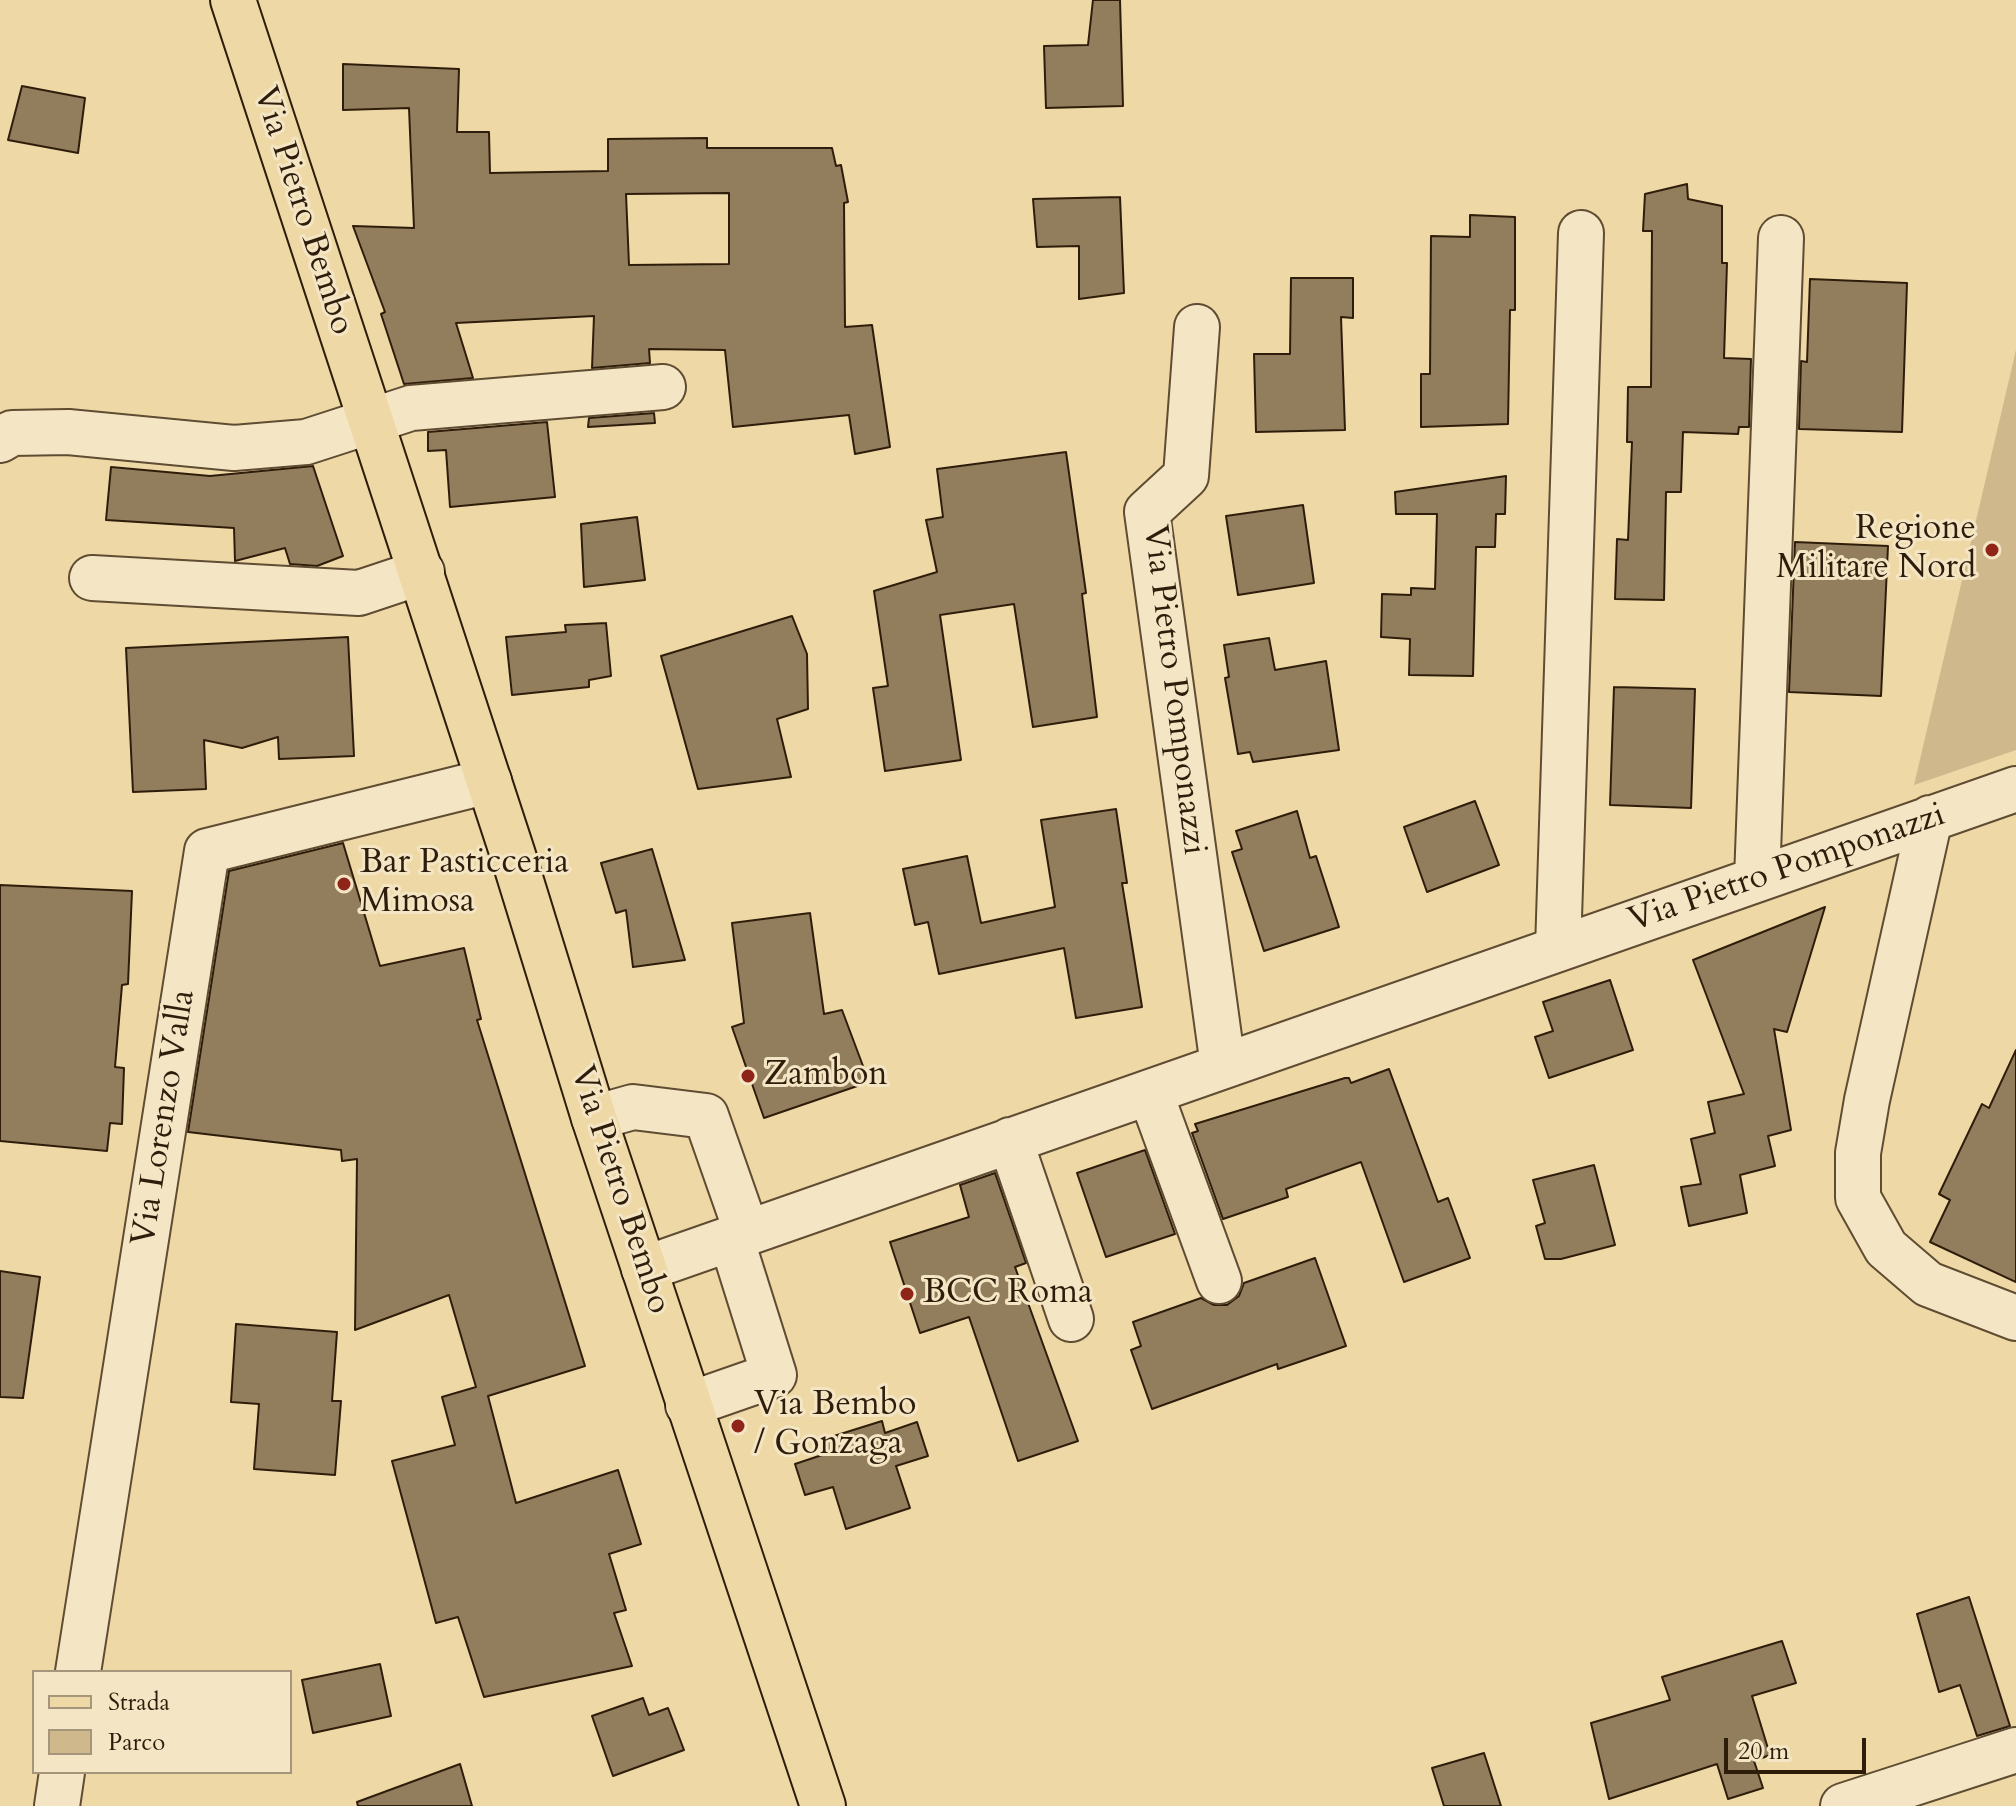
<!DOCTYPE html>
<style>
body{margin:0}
#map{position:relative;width:2016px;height:1806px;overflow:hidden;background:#eed8a6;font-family:Cardo,serif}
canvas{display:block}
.legend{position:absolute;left:32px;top:1670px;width:260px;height:104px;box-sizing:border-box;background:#f4e6c5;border:2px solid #a5967b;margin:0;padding:10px 14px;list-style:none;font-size:24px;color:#2f1d0b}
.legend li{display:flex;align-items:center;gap:16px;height:40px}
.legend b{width:40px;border:2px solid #a5967b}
.scale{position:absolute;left:1724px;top:1738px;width:142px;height:36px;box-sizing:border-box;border:4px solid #2f1d0b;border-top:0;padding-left:10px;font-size:24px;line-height:28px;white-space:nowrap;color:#2f1d0b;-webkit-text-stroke:6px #f4e6c5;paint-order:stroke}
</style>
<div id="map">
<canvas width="2016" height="1806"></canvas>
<ul class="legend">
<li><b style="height:10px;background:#eed8a6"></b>Strada</li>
<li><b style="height:22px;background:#ceb88c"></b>Parco</li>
</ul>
<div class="scale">20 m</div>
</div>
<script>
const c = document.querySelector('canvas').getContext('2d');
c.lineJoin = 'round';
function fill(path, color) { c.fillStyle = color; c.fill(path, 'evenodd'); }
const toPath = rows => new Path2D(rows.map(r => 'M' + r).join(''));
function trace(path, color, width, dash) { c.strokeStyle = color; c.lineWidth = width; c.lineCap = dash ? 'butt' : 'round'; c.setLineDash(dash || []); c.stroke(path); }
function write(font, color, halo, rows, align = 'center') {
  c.font = font + ' Cardo,serif'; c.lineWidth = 6; c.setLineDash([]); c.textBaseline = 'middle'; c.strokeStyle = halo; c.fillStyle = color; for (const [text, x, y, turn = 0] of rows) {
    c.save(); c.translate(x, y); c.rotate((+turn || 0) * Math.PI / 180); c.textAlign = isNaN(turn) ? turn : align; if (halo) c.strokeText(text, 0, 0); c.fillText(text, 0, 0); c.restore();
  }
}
const green = toPath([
 [2016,350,2016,750,1914,785]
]);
const building = toPath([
 [1093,0,1120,0,1123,106,1046,108,1044,46,1088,45,1093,0],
 [343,64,459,69,457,132,489,132,490,173,608,171,608,139,707,138,707,148,832,148,836,166,841,165,848,202,844,203,845,327,872,325,890,447,855,454,849,415,733,427,725,350,649,349,650,363,592,368,594,316,456,323,473,378,404,384,381,314,385,312,353,226,414,228,409,108,343,110,343,64],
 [729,193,729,264,629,265,626,194,729,193],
 [22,86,85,98,78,153,8,140,22,86],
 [1687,184,1688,199,1722,206,1722,263,1727,263,1724,358,1751,359,1749,427,1739,427,1738,434,1683,432,1681,492,1666,492,1664,600,1615,599,1617,539,1628,540,1632,442,1627,442,1628,387,1651,387,1652,231,1643,231,1645,194,1687,184],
 [1120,197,1124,293,1079,299,1079,246,1037,247,1033,199,1120,197],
 [1470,215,1515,217,1515,310,1510,310,1508,424,1421,427,1421,374,1430,374,1431,236,1470,237,1470,215],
 [1291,278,1353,278,1353,318,1341,317,1345,430,1256,432,1254,354,1290,354,1291,278],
 [1810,279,1907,283,1902,432,1799,429,1801,361,1807,362,1810,279],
 [654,413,655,423,588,427,589,418,654,413],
 [547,422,555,497,450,507,446,450,428,451,428,432,547,422],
 [1066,452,1086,593,1082,594,1097,717,1033,727,1014,604,940,615,961,760,885,771,873,688,888,686,874,591,937,572,926,520,943,517,937,469,1066,452],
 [313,466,343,556,317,566,290,564,285,548,235,561,234,528,106,520,111,467,210,476,313,466],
 [1506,476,1505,514,1496,514,1495,547,1476,547,1473,676,1409,675,1410,639,1381,637,1382,594,1411,595,1411,588,1435,589,1437,514,1396,514,1395,492,1506,476],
 [1303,505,1314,583,1238,595,1226,516,1303,505],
 [637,517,645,580,584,587,581,524,637,517],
 [1795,542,1888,546,1881,696,1789,692,1795,542],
 [792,616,807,654,808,709,777,719,791,777,698,789,661,656,792,616],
 [606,623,611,676,589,680,589,687,512,695,506,637,566,632,565,625,606,623],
 [348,637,354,756,279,759,278,737,242,748,204,740,206,789,133,792,126,648,348,637],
 [1269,638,1275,670,1326,661,1339,750,1253,762,1250,752,1238,754,1225,678,1229,677,1224,645,1269,638],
 [1614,687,1695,689,1691,808,1610,805,1614,687],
 [1475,801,1499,865,1427,892,1404,827,1475,801],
 [1116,809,1127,883,1122,883,1142,1007,1076,1018,1064,948,939,974,928,922,915,925,903,869,967,856,981,923,1055,907,1041,820,1116,809],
 [1297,811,1310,858,1316,856,1339,927,1264,951,1232,852,1242,849,1236,831,1297,811],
 [343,843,380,966,464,948,481,1019,477,1020,585,1366,488,1396,516,1503,618,1470,641,1544,609,1554,626,1610,614,1613,632,1666,484,1697,458,1617,436,1623,392,1461,455,1445,442,1397,476,1387,449,1295,355,1330,357,1159,342,1161,341,1150,188,1132,229,871,343,843],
 [652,849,685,960,633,967,626,910,616,913,601,863,652,849],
 [0,885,132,891,128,984,122,985,115,1067,124,1068,122,1124,110,1123,107,1151,0,1141,0,885],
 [1825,907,1787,1032,1774,1029,1791,1130,1768,1136,1775,1166,1740,1175,1747,1213,1689,1226,1681,1187,1701,1184,1691,1139,1715,1133,1708,1102,1744,1094,1693,960,1825,907],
 [810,913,824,1014,842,1010,869,1082,764,1118,732,1027,744,1023,732,923,810,913],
 [1610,980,1633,1050,1549,1078,1535,1037,1553,1031,1543,1002,1610,980],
 [2016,1050,2016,1282,1930,1242,1950,1200,1939,1194,1982,1104,1989,1108,2016,1050],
 [1389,1069,1438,1202,1448,1198,1470,1258,1404,1282,1361,1162,1286,1189,1288,1197,1223,1219,1192,1133,1198,1131,1195,1124,1345,1078,1349,1078,1351,1083,1389,1069],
 [1145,1150,1175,1234,1106,1257,1077,1173,1145,1150],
 [1594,1165,1615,1245,1561,1259,1545,1259,1536,1226,1545,1223,1533,1180,1594,1165],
 [995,1173,1026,1263,1015,1267,1078,1441,1018,1461,969,1317,920,1333,890,1242,969,1217,960,1185,995,1173],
 [1315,1258,1346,1346,1278,1369,1277,1364,1152,1409,1131,1350,1141,1346,1133,1322,1201,1298,1214,1305,1227,1305,1239,1296,1244,1283,1315,1258],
 [0,1271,40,1277,23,1398,0,1397,0,1271],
 [236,1324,337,1332,332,1401,341,1401,335,1475,254,1469,259,1404,231,1402,236,1324],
 [882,1421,885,1433,917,1422,928,1456,896,1466,910,1508,846,1529,833,1487,805,1495,795,1464,822,1455,818,1441,882,1421],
 [1969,1597,2010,1726,1977,1736,1960,1685,1939,1692,1917,1614,1969,1597],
 [1782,1641,1796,1683,1752,1696,1770,1755,1754,1761,1763,1788,1728,1799,1717,1764,1609,1799,1591,1723,1670,1700,1662,1677,1782,1641],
 [380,1664,391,1716,313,1733,302,1680,380,1664],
 [643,1698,649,1715,668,1708,684,1750,613,1776,592,1716,643,1698],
 [1484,1753,1501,1806,1444,1806,1432,1768,1484,1753],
 [460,1764,472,1806,358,1806,357,1802,460,1764]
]);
const minor = toPath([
 [1197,327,1186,476,1147,512,1223,1066],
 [0,440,12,433,68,432,234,448,306,442,411,408,663,387],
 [92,578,359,593,422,572],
 [1930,818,1867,1100,1858,1153,1858,1198,1886,1248,1928,1284,2016,1318],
 [1757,879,1781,238],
 [1558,949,1581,233],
 [1150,1092,1219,1281],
 [594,1118,633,1107,706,1116,747,1233],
 [1010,1140,1071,1319],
 [644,1269,2016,789],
 [688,1405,774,1375,731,1238],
 [78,1672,207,851,489,781],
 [57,1806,62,1772],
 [1843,1806,2016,1750]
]);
const major = toPath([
 [233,0,513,855,594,1118,823,1806]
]);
const markers = [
 [1992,550,8,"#8f2418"],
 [344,884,8,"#8f2418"],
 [748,1076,8,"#8f2418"],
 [907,1294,8,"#8f2418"],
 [738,1426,8,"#8f2418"]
];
const streetNames = [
 ["Via Pietro Bembo",302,211,72],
 ["Via Pietro Pomponazzi",1173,690,83],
 ["Via Pietro Pomponazzi",1787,869,-19],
 ["Via Lorenzo Valla",165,1118,-81],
 ["Via Pietro Bembo",619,1190,72]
];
const poiNames = [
 ["Regione",1976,530,"right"],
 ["Militare Nord",1976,569,"right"],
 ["Bar Pasticceria",360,864],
 ["Mimosa",360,903],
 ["Zambon",764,1076],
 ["BCC Roma",923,1294],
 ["Via Bembo",754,1406],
 ["/ Gonzaga",754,1445]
];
fill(green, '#ceb88c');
fill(building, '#927e5c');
trace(building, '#2f1d0b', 2);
trace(minor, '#5f4c32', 48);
trace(major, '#2f1d0b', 48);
trace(minor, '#f4e6c5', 44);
trace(major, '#eed8a6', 44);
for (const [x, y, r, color] of markers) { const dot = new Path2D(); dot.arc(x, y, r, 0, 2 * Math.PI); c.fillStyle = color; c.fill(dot); trace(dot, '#f4e6c5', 3); }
write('34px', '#2f1d0b', '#f4e6c5', streetNames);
write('34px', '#2f1d0b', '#f4e6c5', poiNames, 'left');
</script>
